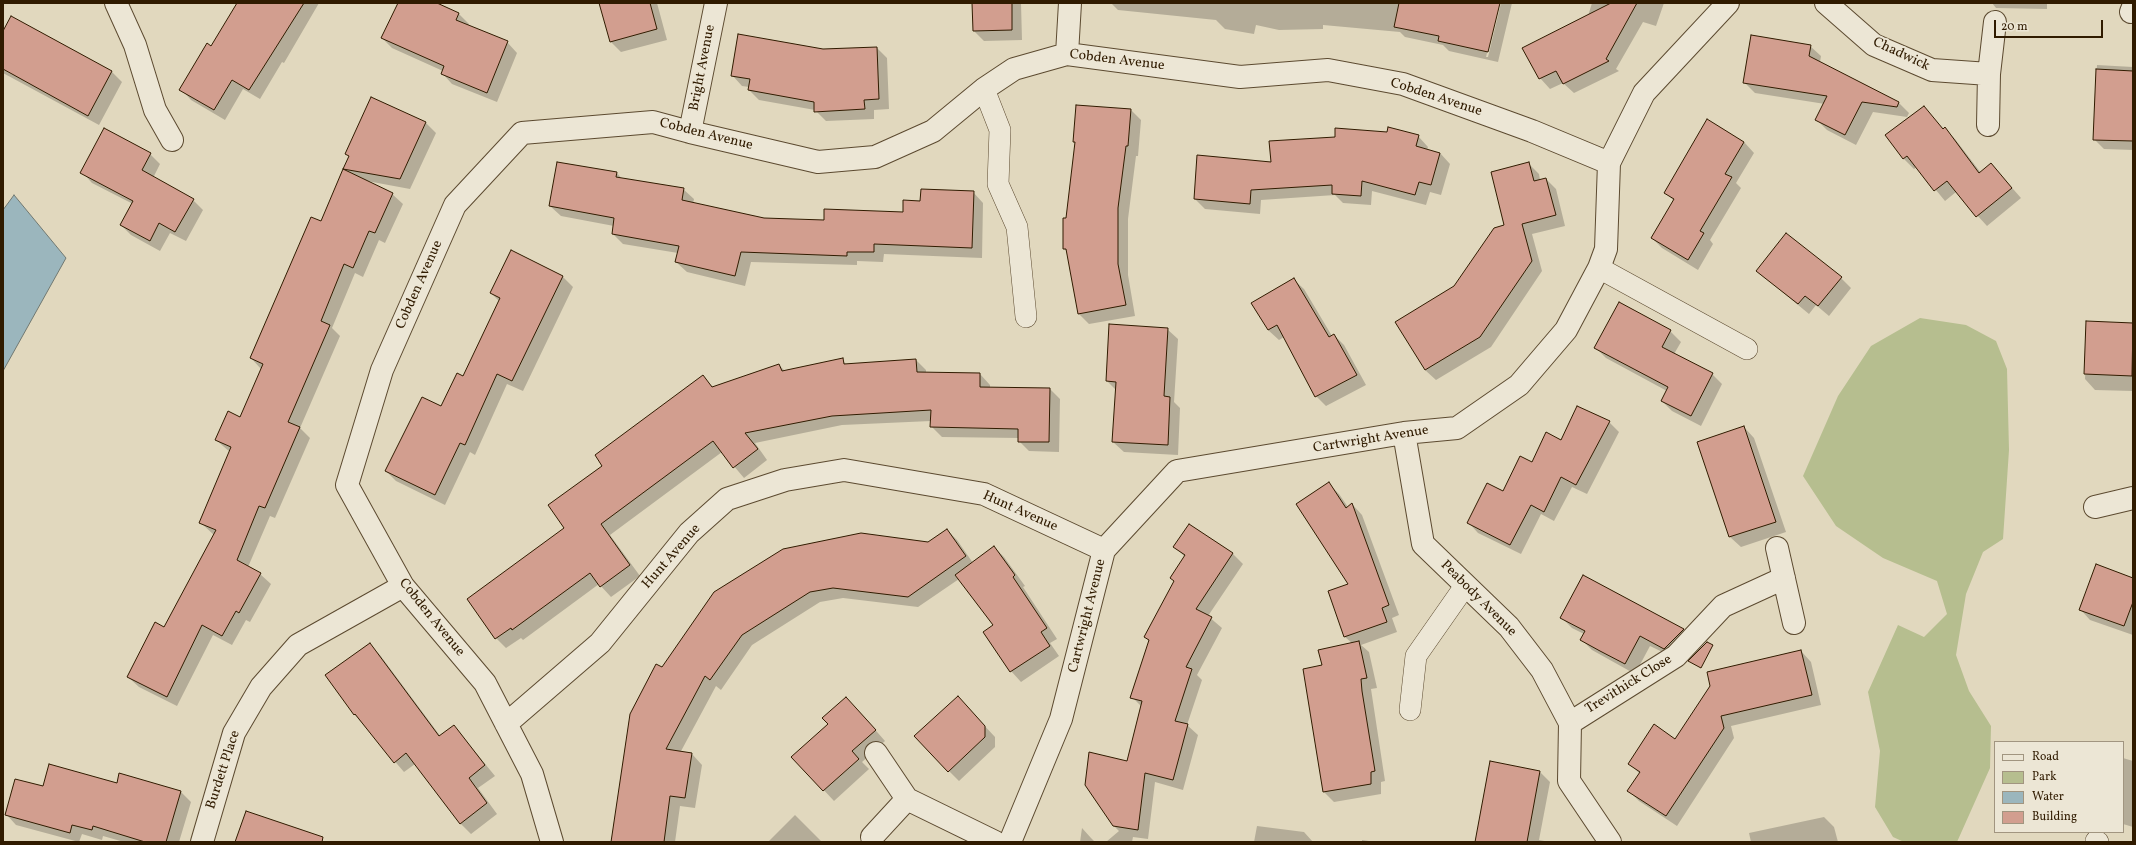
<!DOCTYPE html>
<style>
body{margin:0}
#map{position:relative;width:2136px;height:845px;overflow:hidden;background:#e1d8be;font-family:Vollkorn,serif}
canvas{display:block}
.frame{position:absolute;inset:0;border:4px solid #301b00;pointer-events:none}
.legend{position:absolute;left:1994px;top:741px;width:130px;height:92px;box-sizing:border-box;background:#ece6d5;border:1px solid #a19580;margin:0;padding:5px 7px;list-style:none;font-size:12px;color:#301b00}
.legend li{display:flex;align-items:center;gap:8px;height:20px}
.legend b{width:20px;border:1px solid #a19580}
.scale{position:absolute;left:1994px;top:20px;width:109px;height:18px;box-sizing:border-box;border:2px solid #301b00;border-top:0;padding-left:5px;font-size:12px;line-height:14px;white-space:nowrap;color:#301b00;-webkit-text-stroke:3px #ece6d5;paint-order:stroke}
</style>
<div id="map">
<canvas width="2136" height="845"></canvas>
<div class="frame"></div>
<ul class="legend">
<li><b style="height:5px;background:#ece6d5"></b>Road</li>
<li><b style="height:11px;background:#b6be8f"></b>Park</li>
<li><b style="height:11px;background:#9bb6bd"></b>Water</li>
<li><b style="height:11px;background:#d29e8f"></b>Building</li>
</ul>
<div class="scale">20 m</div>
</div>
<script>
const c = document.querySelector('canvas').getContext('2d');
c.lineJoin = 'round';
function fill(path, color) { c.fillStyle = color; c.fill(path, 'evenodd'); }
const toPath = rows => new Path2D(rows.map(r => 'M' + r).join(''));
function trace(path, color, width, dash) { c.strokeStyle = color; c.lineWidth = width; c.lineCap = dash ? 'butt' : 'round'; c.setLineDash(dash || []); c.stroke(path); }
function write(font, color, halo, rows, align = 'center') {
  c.font = font + ' Vollkorn,serif'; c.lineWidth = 4; c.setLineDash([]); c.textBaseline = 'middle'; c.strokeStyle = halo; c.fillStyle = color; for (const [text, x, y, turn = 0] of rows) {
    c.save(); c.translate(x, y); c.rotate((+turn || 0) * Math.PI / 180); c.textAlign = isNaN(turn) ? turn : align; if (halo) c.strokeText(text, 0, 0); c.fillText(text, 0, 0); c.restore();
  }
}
const green = toPath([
 [1920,318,1966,325,1996,341,2007,369,2009,450,2003,539,1983,552,1966,594,1956,655,1969,691,1991,726,1990,768,1957,842,1904,842,1893,837,1875,807,1880,751,1868,692,1898,625,1924,637,1947,614,1937,581,1883,558,1836,526,1803,476,1838,396,1871,346]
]);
const water = toPath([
 [14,195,66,258,3,371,3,210,14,195]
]);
const shadow = toPath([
 [238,3,319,3,284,63,282,62,260,99,243,89,225,120,191,100,181,89,211,47],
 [399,3,435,3,459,14,469,24,468,26,507,42,517,53,497,102,452,84,442,73,443,71,392,48,382,38],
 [600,3,657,3,667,40,621,52,611,42],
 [973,3,1021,3,1022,40,984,41,974,31],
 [1111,3,1499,3,1486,57,1488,57,1501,3,1512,3,1498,62,1449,51,1443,45,1405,37,1400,32,1323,25,1323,29,1279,30,1256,25,1254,34,1225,29,1216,20,1118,10],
 [1592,3,1664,3,1656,26,1643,22,1616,69,1619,71,1574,93,1563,83,1550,89,1540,78,1588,16],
 [1992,3,2047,3,2047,9,1996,8],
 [12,18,112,72,122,82,99,125,3,73,3,33],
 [1810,46,1821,56,1820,62,1898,102,1909,113,1907,117,1873,112,1856,145,1827,130,1817,120,1825,104,1755,93,1744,82],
 [877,48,887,58,889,109,874,110,874,119,826,121,815,110,759,100,749,90,749,87,742,86,732,75,823,50],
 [2097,65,2133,67,2133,150,2104,149,2094,139],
 [372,98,426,123,436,133,410,189,367,181,392,194,403,204,385,243,379,240,363,277,355,273,332,328,340,336,300,428,310,438,275,518,270,516,248,567,260,574,271,584,250,622,246,620,232,645,213,635,177,706,139,687,128,677,165,628,214,535,201,523,230,452,216,440,241,418,261,369,251,358,349,173,345,169,350,157,346,153],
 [1924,107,1944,130,1945,129,1955,139,1981,173,1991,164,2021,198,1987,226,1956,192,1945,201,1917,167,1914,169,1904,159,1886,135],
 [1131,110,1141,120,1138,156,1136,156,1128,219,1128,275,1135,316,1089,324,1079,314,1068,252,1064,249,1076,144,1074,142],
 [1418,136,1428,147,1427,150,1440,153,1450,164,1441,195,1430,192,1426,205,1372,191,1371,205,1343,203,1335,195,1261,200,1260,214,1205,209,1195,199,1272,163],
 [1744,142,1754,153,1736,183,1741,188,1710,240,1713,244,1698,270,1662,248,1652,238,1674,201,1665,192],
 [150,154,160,164,153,178,193,200,203,210,186,241,170,233,160,251,131,235,121,225,133,204,92,183,82,172],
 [1529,164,1539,174,1540,180,1546,179,1556,189,1565,226,1532,234,1542,271,1491,347,1436,380,1425,370,1506,226],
 [617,173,622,179,683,189,694,199,693,204,764,219,825,221,904,213,921,202,973,192,983,203,982,258,884,254,883,262,857,261,857,265,751,262,745,286,687,272,676,262,678,253,623,244,613,234,614,226,561,216,550,206],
 [1757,271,1841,278,1851,288,1829,316,1816,305,1809,314],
 [563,277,573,287,523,391,507,384,475,455,470,452,445,505,396,481,386,471,442,407,464,377,499,301,491,293],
 [1293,279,1304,289,1332,336,1334,335,1344,345,1366,385,1326,406,1316,396,1284,337,1279,340,1268,330],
 [1619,304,1670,331,1681,342,1674,354,1712,374,1722,384,1701,426,1672,411,1662,401,1667,391,1606,358,1596,348],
 [2087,322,2133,324,2133,391,2095,390,2085,379],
 [1167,329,1178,339,1174,402,1180,408,1178,455,1124,452,1113,442,1116,390,1107,381],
 [842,360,847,365,916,360,926,370,926,373,980,374,990,385,990,388,1050,389,1060,399,1059,452,1029,451,1019,441,1019,438,942,437,931,426,931,421,842,425,755,443,767,460,744,478,722,452,610,535,640,576,611,597,599,584,523,640,521,638,506,648,496,638,604,466,703,377,713,387,779,365,785,371],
 [1609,422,1619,432,1587,494,1572,487,1554,521,1541,514,1521,554,1478,533,1468,522,1504,492,1532,463,1561,441],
 [1744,427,1754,438,1786,532,1741,547,1730,537],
 [1329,484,1339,494,1348,507,1352,504,1362,515,1399,615,1392,618,1397,632,1361,645,1369,652,1377,688,1371,689,1385,781,1381,782,1381,794,1334,802,1324,792,1323,666,1352,643,1345,637,1329,591,1349,585],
 [1189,525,1233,554,1243,564,1208,616,1222,628,1197,675,1202,680,1187,725,1198,735,1183,790,1155,782,1148,839,1133,837,1132,842,1106,842,1119,831,1114,826,1142,707,1132,697,1150,642,1145,637,1175,582,1185,557,1175,547],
 [947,530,957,540,973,563,994,547,1004,557,1025,586,1023,587,1057,639,1050,643,1059,656,1021,682,1011,671,994,626,959,579,918,607,843,598,820,602,752,645,721,690,716,686,680,753,692,754,702,765,695,808,680,806,675,842,612,842,662,668,710,598,928,543],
 [1583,576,1683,630,1693,640,1675,658,1650,646,1635,674,1592,650,1582,640,1584,634,1572,628,1561,617],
 [2133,579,2133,635,2090,620,2080,609],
 [370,645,380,655,441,737,454,726,495,776,478,788,497,814,471,834,460,823,415,764,404,772,354,714],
 [1801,651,1811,662,1821,705,1731,726,1734,738,1677,826,1639,801,1629,791,1640,774,1630,764,1675,740],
 [856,708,885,741,862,762,869,769,834,801,793,757],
 [968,708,995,737,995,747,959,781,949,771],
 [2123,758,2133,761,2133,827,2123,824],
 [1540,772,1550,782,1539,840,1550,842,1506,842],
 [43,787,181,792,191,802,179,842,124,842,103,836,102,840,82,834,79,842,16,825,6,814],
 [795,815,822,842,768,842],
 [1824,817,1834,827,1838,842,1751,842,1749,833],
 [1257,826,1304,832,1313,842,1254,842],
 [1082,828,1091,838,1095,842,1080,842],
 [1362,840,1376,842,1362,842]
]);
const building = toPath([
 [237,3,304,3,249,90,232,80,214,110,179,90,207,43,211,46,237,3],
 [398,3,437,3,459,13,456,20,508,41,487,93,441,74,444,66,381,38,398,3],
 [599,3,650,3,657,29,610,42,599,3],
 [972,3,1012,3,1012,30,973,31,972,3],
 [1399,3,1500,3,1488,52,1438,41,1439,36,1394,27,1399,3],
 [1611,3,1637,3,1606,59,1609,61,1563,84,1556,71,1539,79,1522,48,1611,3],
 [11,16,112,71,88,116,3,69,3,31,11,16],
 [738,34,823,49,877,47,879,99,864,100,865,109,814,112,814,102,748,90,750,79,731,76,738,34],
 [1751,35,1811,45,1809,56,1899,102,1897,107,1862,102,1845,135,1815,120,1827,96,1743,83,1751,35],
 [2096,69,2133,71,2133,141,2093,140,2096,69],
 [371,97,426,122,400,179,343,169,349,156,345,154,371,97],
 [1076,105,1131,109,1128,146,1126,146,1118,208,1118,264,1126,305,1078,314,1066,249,1063,249,1063,218,1066,218,1075,142,1073,142,1076,105],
 [1924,106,1943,129,1945,127,1979,173,1991,163,2012,188,1976,217,1947,181,1934,191,1907,156,1903,159,1885,135,1924,106],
 [1707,119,1744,142,1725,174,1732,177,1700,231,1704,233,1688,260,1651,238,1674,199,1664,193,1707,119],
 [1388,127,1419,135,1416,146,1440,153,1431,185,1419,182,1415,195,1362,181,1361,196,1332,194,1332,185,1251,190,1250,204,1194,199,1197,155,1271,162,1269,141,1335,137,1335,128,1387,132,1388,127],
 [104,128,151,153,142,170,194,199,175,232,159,223,150,241,120,225,133,201,80,173,104,128],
 [557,162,617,172,616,177,684,188,682,200,764,218,824,220,824,209,903,212,903,200,920,201,921,189,974,191,972,248,874,244,874,252,847,252,847,256,741,252,735,276,675,262,679,246,612,234,614,218,549,206,557,162],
 [1529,162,1534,181,1546,178,1556,215,1522,224,1532,261,1480,337,1425,370,1395,322,1454,286,1494,228,1504,225,1491,172,1529,162],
 [343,169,393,193,375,233,369,231,353,268,344,264,321,321,330,325,288,422,300,427,265,508,259,506,237,560,261,573,239,613,236,611,222,636,202,625,167,697,127,677,155,622,164,627,216,530,199,523,231,447,215,440,228,411,240,417,263,364,250,358,311,217,321,221,343,169],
 [1786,233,1842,277,1818,306,1805,296,1798,304,1756,271,1786,233],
 [511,250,563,276,512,381,497,374,465,445,460,443,435,495,385,471,422,397,441,406,457,373,463,376,500,298,490,293,511,250],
 [1294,278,1329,337,1334,334,1357,375,1315,397,1277,325,1268,330,1251,303,1294,278],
 [1619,302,1671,330,1662,347,1713,373,1691,416,1661,401,1668,387,1594,348,1619,302],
 [2086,321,2133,323,2132,376,2084,374,2086,321],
 [1109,324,1168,328,1164,396,1170,397,1168,445,1112,442,1116,382,1106,381,1109,324],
 [843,358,844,364,916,359,917,372,980,373,980,387,1050,388,1049,442,1018,442,1018,429,930,427,931,410,832,416,745,433,758,449,733,468,713,441,601,524,630,565,600,587,590,573,512,630,511,628,495,639,467,599,564,528,548,505,602,466,595,455,703,375,712,387,779,364,782,371,843,358],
 [1577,406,1610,421,1576,485,1561,477,1544,512,1531,505,1510,545,1467,523,1487,483,1503,491,1520,456,1532,462,1546,432,1561,440,1577,406],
 [1744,426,1776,522,1729,537,1697,442,1744,426],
 [1329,482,1346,508,1352,503,1389,605,1382,608,1387,622,1344,637,1328,591,1348,584,1296,504,1329,482],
 [1189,524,1233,553,1196,609,1212,617,1186,667,1192,669,1175,721,1188,724,1173,780,1145,773,1138,830,1113,826,1085,785,1089,752,1127,761,1142,701,1130,698,1149,640,1144,637,1174,581,1170,578,1185,555,1173,547,1189,524],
 [947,529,966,556,908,597,833,588,810,592,742,635,710,680,705,676,666,749,692,753,685,798,670,796,664,842,611,842,630,714,656,664,662,667,714,592,783,549,861,533,928,542,947,529],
 [994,546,1015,575,1013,577,1047,628,1041,632,1050,646,1010,672,983,632,993,625,955,575,994,546],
 [2096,564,2133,578,2133,602,2124,626,2079,610,2096,564],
 [1583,575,1684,629,1664,649,1640,636,1625,664,1600,651,1580,640,1585,631,1560,618,1583,575],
 [1359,641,1367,678,1361,679,1362,691,1375,771,1371,772,1371,784,1323,792,1303,669,1322,665,1318,650,1359,641],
 [1707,642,1713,645,1701,668,1688,661,1707,642],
 [370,643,439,736,454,725,485,765,469,778,487,803,460,824,406,753,394,763,355,714,354,715,325,675,370,643],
 [1801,650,1812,695,1721,716,1724,728,1666,816,1627,791,1640,772,1628,764,1654,724,1675,739,1710,686,1707,672,1801,650],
 [958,696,985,726,985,737,948,772,914,736,958,696],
 [846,697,876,730,852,751,859,759,823,791,791,757,828,724,822,718,846,697],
 [1490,761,1540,771,1527,842,1475,842,1490,761],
 [49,764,117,783,119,773,181,791,166,842,145,842,93,826,92,830,72,825,70,833,5,815,15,779,43,786,49,764],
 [246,811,323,837,322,842,235,842,246,811]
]);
const lane = toPath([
 [984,89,1000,130,998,184,1017,227,1026,317],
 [1599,268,1747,349],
 [1410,710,1416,656,1465,586],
 [2096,841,2098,842]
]);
const street = toPath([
 [116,3,135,45,155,110,172,140],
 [1826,3,1874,45,1932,70,1989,74],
 [2131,12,2133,7],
 [1067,54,1070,3],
 [1988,125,1989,74,1995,22],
 [690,132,716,3],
 [1404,433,1423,544,1509,627,1542,670,1570,723,1569,781,1610,842],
 [2095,507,2133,498],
 [1777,548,1794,623],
 [1570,723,1676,656,1723,606,1784,578],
 [506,724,600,643,689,533,727,499,785,480,844,470,984,494,1104,550],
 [876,753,907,799,995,842],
 [872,837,907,799],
 [202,842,234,733,261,687,298,645,403,586],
 [552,842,532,774,485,683,403,586,347,485,382,370,455,205,522,133,653,122,690,132,818,162,875,157,933,131,984,89,1014,69,1067,54,1240,77,1328,70,1403,84,1532,131,1609,163],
 [1010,842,1061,719,1104,550,1177,471,1404,433,1457,428,1519,385,1566,330,1599,268,1606,249,1609,163,1644,93,1728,3]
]);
const streetNames = [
 ["Chadwick",1901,55,25],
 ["Cobden Avenue",1117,61,7],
 ["Bright Avenue",703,68,-79],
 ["Cobden Avenue",1436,98,18],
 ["Cobden Avenue",706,135,14],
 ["Cobden Avenue",420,285,-66],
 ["Cartwright Avenue",1371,440,-9],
 ["Hunt Avenue",1020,512,24],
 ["Hunt Avenue",672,557,-49],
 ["Peabody Avenue",1478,599,45],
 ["Cartwright Avenue",1088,616,-76],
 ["Cobden Avenue",431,618,51],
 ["Trevithick Close",1629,685,-32],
 ["Burdett Place",224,770,-72]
];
fill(green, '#b6be8f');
fill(water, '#9bb6bd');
trace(water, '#707871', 1);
fill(shadow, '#0003');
fill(building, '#d29e8f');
trace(building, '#301b00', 1);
trace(lane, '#5c4a30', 22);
trace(street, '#5c4a30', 24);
trace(lane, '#ece6d5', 21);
trace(street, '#ece6d5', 22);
write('14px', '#301b00', '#ece6d5', streetNames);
</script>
